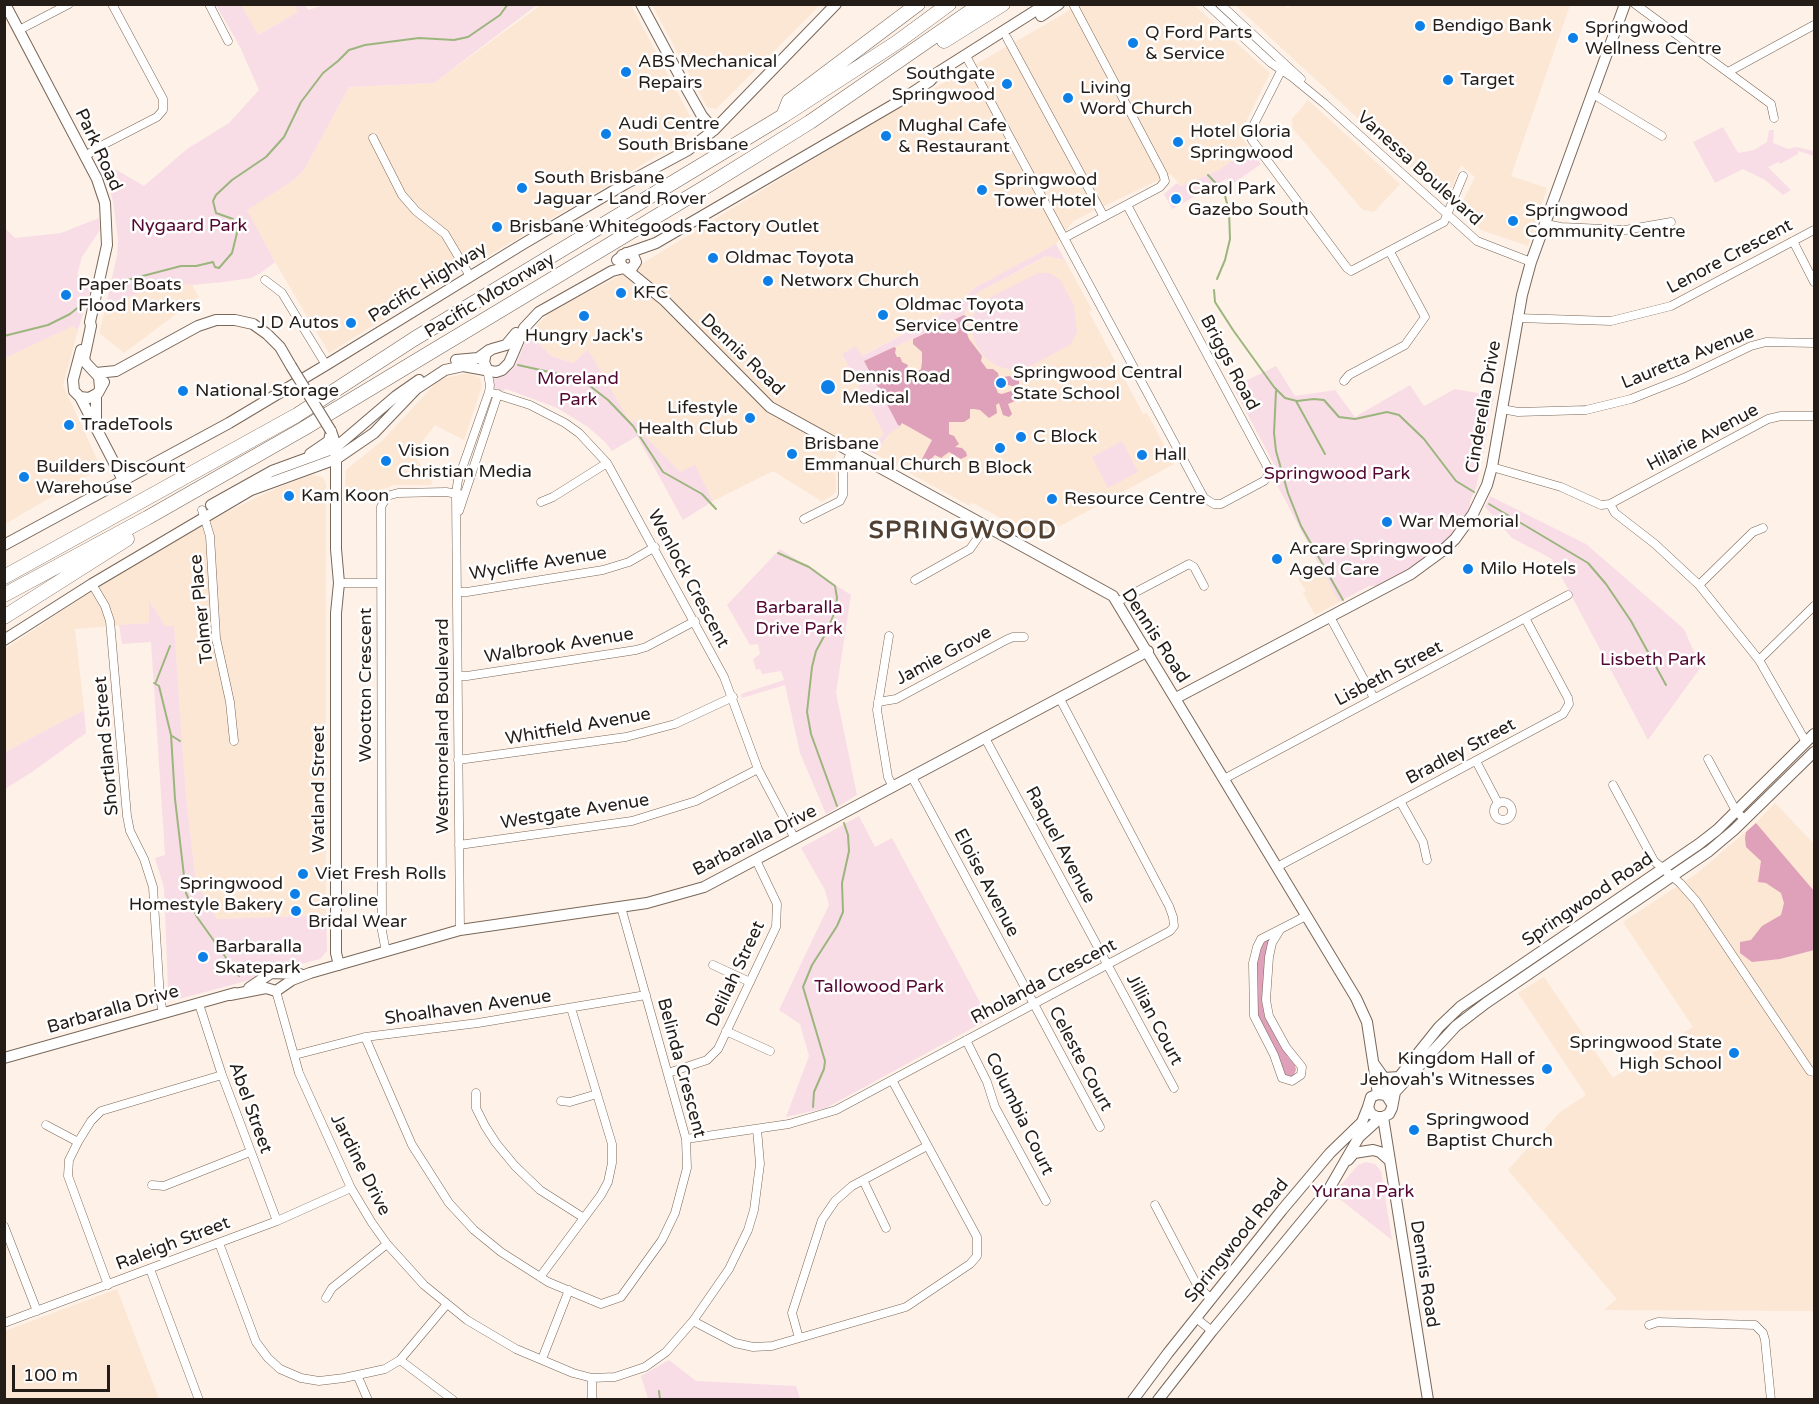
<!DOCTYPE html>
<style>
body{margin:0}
#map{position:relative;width:1819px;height:1404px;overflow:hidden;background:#fef1e7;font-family:"Varela Round",sans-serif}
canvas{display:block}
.frame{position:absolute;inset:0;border:6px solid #241c16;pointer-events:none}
.scale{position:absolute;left:12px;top:1365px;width:98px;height:27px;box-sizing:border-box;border:3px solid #241c16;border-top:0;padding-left:8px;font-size:18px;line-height:21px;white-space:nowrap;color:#241c16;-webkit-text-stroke:4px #fff;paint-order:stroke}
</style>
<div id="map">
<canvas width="1819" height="1404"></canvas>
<div class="frame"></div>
<div class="scale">100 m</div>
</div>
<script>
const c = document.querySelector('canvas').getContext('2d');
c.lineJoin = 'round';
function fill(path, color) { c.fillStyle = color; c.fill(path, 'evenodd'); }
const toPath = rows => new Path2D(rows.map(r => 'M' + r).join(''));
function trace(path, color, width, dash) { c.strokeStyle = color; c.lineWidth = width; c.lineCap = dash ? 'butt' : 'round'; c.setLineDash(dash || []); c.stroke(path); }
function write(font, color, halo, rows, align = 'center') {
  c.font = font + ' "Varela Round",sans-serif'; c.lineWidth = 5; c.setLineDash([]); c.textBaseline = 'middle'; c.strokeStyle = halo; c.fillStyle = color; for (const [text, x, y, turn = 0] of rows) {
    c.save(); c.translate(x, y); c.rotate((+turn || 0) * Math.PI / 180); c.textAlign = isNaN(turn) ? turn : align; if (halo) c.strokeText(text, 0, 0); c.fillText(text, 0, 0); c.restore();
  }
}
const built = toPath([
 [241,5,295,5,299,12,257,35],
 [541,5,631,5,692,120,692,128,682,141,481,260,472,258,452,269,454,275,329,353,275,262,246,210,294,180,304,170,349,87,434,83],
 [652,5,820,5,716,109,707,107],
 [1077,5,1194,5,1270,73,1240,134,1249,148,1219,170,1181,186,1171,174,1073,221,1056,244,976,287,951,309,861,356,842,354,884,434,868,451,842,437,835,457,836,491,833,495,821,502,820,500,773,471,713,501,695,466,680,472,643,434,636,421,632,422,627,417,588,351,573,363,551,356,533,338,535,327,549,313,638,266,861,130,1062,15],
 [1291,5,1570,5,1511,176,1547,188,1528,246,1481,230,1469,218,1464,209,1464,199,1475,177,1461,165,1452,187,1446,194,1440,194,1235,5,1284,5,1288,8],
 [1308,100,1400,184,1374,212,1363,210,1293,129,1292,119],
 [1047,256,1065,260,1092,310,1089,312,1143,414,1147,413,1174,464,1038,538,973,503,968,505,875,454,890,433,864,361,964,315,969,303,977,293],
 [167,282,192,285,199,297,124,353,99,333,106,306],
 [73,326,78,330,63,385,101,468,5,524,4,358],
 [464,374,469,374,480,378,482,386,464,440,435,425,413,453,432,482,431,485,394,485,380,491,345,491,346,470,383,440,436,383,445,378],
 [311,475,323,477,326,484,326,915,217,919,196,883,186,796,174,627,165,627,150,601,149,623,75,629,84,710,5,752,5,649,122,571,227,512,277,488],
 [1320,566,1339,602,1315,615,1303,593,1306,591,1298,578],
 [1775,803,1814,844,1814,1311,1604,1310,1617,1299,1508,1170,1560,1112,1586,1095,1518,993,1544,977,1613,1078,1693,1027,1623,922,1696,874,1756,823],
 [117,1289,159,1399,5,1399,5,1331]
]);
const green = toPath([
 [328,4,537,5,434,83,349,87,304,170,294,180,247,210,275,262,262,272,251,278,223,282,192,285,167,282,106,306,117,255,118,240,113,201,105,174,115,169,144,186,187,149,229,123,259,90,240,47,216,5,241,5,258,35,298,12,295,5,305,5,308,10],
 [1723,127,1738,153,1754,150,1767,142,1769,130,1774,130,1773,143,1788,149,1796,147,1814,151,1814,156,1798,151,1798,154,1780,164,1779,162,1768,167,1791,190,1783,195,1765,180,1743,169,1715,183,1693,142],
 [1249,148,1261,164,1231,185,1226,179,1172,209,1164,194,1177,183,1181,186,1219,170],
 [99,218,100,230,82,257,77,275,93,282,78,330,73,326,5,358,5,228,15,238,61,233],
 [1056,244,1065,260,1046,256,977,293,969,303,964,315,864,361,900,427,890,433,875,454,868,451,884,434,842,354,856,346,862,356,951,309,976,287],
 [1038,273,1050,273,1060,280,1074,306,1077,332,1071,344,1023,370,1014,371,998,366,985,358,976,344,971,330,973,316,977,308,985,300],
 [533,338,551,356,573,363,588,350,627,417,632,422,635,420,643,434,680,472,695,465,713,501,683,520,637,436,612,451,605,442,588,427,557,408,509,390,505,389,504,391,495,389,493,387,494,378,503,376,514,368,525,343],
 [1276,366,1295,396,1335,390,1355,417,1410,385,1424,406,1455,389,1494,396,1482,460,1476,488,1470,501,1469,512,1450,538,1437,550,1407,571,1376,586,1369,586,1339,602,1276,483,1278,475,1276,468,1233,387],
 [1122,441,1138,472,1108,488,1092,457],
 [1490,496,1586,544,1684,629,1694,652,1706,660,1648,740,1552,559,1512,538,1485,507],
 [780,549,851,595,836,693,857,795,826,814,800,753,785,685,742,698,741,694,784,680,781,671,762,674,760,669,756,670,753,659,760,654,758,644,750,645,727,605],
 [149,600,165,626,174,626,186,796,196,883,217,919,326,915,327,951,320,959,301,964,270,963,250,980,179,999,173,998,168,989,164,888,155,858,165,855,151,642,122,644,119,625,149,623],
 [84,710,86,733,32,772,5,789,5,752],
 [859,816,875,847,892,838,989,1019,826,1108,786,1117,809,1056,800,1024,779,1010,829,905,825,890,801,848],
 [1366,1162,1375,1164,1381,1171,1392,1240,1333,1194,1358,1165],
 [669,1360,696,1381,796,1386,800,1399,648,1399,641,1376]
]);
const forest = toPath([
 [964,315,967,317,966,331,969,339,982,356,981,361,987,369,993,369,998,373,999,378,1009,376,1019,380,1019,384,1016,387,1008,385,996,388,998,393,1002,394,1011,391,1017,392,1023,387,1031,389,1033,393,1008,404,1012,414,1009,417,1003,415,999,403,996,405,997,413,989,418,980,410,974,409,970,409,970,418,964,422,949,422,949,434,954,436,959,444,955,447,962,448,966,452,967,456,961,459,949,452,941,458,935,455,932,458,931,462,927,466,921,466,921,461,932,440,902,423,900,426,898,425,864,361,894,347,896,348,895,353,897,357,900,357,902,362,908,365,906,371,913,375,921,369,922,362,922,352,913,344,913,339],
 [1756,823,1814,891,1814,950,1780,959,1752,962,1740,953,1740,942,1751,940,1762,926,1781,915,1784,903,1781,893,1766,883,1758,882,1761,861,1746,847,1745,838,1746,832],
 [1270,938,1264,971,1264,1005,1288,1057,1295,1065,1296,1070,1293,1077,1286,1078,1259,1021,1255,1006,1255,965,1260,945,1263,941]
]);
const stream = toPath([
 [1208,175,1224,192,1229,211,1230,239,1225,260,1217,279],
 [102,290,112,284,181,266,196,266,213,262,215,267,219,268,232,253,237,233,233,219,216,213,213,201,216,195,232,180,266,157,284,137,301,102,323,73,338,61,349,50,365,45,419,38,454,40,468,37,500,15,508,4],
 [1214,290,1215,302,1233,330,1274,387,1285,398,1297,401,1314,399,1324,400,1339,417,1355,419,1387,412,1399,415,1424,439,1456,481,1474,492],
 [4,336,48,325,70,314,92,296],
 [518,365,581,379,608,400,633,426,663,472,702,494,716,509],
 [1276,391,1274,433,1276,451,1288,493,1301,526,1343,600],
 [1296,401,1325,454],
 [1489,504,1588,563,1606,584,1631,621,1666,685],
 [778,553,809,567,835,586,837,598,835,611,828,629,816,651,812,667,807,712,811,734,837,806],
 [156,682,170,646],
 [154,683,159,686,171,735,175,799,186,893,197,917,239,976],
 [172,736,180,741],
 [813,1107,814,1092,824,1069,825,1061,803,987,812,965,837,926,843,912,842,883,849,851,848,835,844,823],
 [659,1391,660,1400]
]);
const street = toPath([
 [209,4,228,41],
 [1207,4,1271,63,1292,77,1325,104,1477,241,1531,262],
 [1220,4,1301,79],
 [1635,4,1771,104,1774,118],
 [19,30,69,4],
 [1007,38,1104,217],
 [966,56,1204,498,1214,504,1221,504,1264,481,1268,476,1268,468,1127,205],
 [1281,71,1252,128,1250,135,1252,140,1347,268,1351,271,1444,222,1463,176],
 [1728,72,1814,25],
 [1593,94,1662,136],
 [373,138,402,195,416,211,445,234,470,276],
 [85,157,95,149,157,117,163,110,163,99,112,4],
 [1546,224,1561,227,1625,230,1671,222],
 [1064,238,1160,187,1165,181,1163,174,1073,4],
 [1793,241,1814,282],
 [265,280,282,293,326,365],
 [1517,318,1611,321,1671,306,1814,230],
 [1344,381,1349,375,1405,345,1425,317,1390,252],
 [489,392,530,405,565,423,579,433,607,463,724,677,758,769,795,839],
 [1502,409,1518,412,1586,410,1631,399,1684,378,1751,346,1766,342,1814,343],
 [1492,467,1561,487,1601,505,1610,504,1615,513,1655,544,1699,585,1759,660,1806,742],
 [541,502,553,497,607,463],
 [1610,504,1768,419,1781,416,1814,416],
 [202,510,210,536,216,638,230,702,234,741],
 [459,511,498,394],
 [804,519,840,501,843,495,843,472,851,452],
 [915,580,970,549,986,526],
 [339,583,381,583],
 [92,584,105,606,110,621,127,816,130,831,144,859,153,887,160,998,163,1013],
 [1699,585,1753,532,1763,528],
 [457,592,467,592,603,570,629,562,655,547],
 [1117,602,1189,564,1194,567,1204,586],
 [1330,617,1374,698],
 [889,636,877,710,888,777,893,787],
 [1759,660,1814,606],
 [458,676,467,676,636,650,646,647,695,621],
 [878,702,896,699,1006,640,1013,637,1024,637],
 [985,738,1174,1088],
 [1708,759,1736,811,1745,820],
 [458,760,626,737,675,724,733,697],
 [1476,761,1498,803],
 [912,777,1100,1127],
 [1224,779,1568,595],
 [1613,785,1654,861,1680,883,1696,901,1810,1071,1814,1072],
 [1400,801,1423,842,1427,860],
 '1494 811a9 9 0 1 1 18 0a9 9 0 1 1-18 0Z',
 [459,845,632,821,696,801,758,769],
 [1277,867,1563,714,1569,704,1568,698,1525,618],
 [460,930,456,493,458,480,489,392,490,385,487,369],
 [1280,930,1272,943,1269,957,1266,1000,1269,1016,1286,1047,1302,1067,1301,1075,1292,1081,1282,1078,1274,1055,1254,1016,1253,963,1257,947,1261,939,1306,916],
 [386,952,382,931,381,507,387,496,398,493,446,492,464,495],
 [713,965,750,982],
 [276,991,299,1073,351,1188,372,1223,387,1244,424,1285,467,1320,516,1349,573,1373,592,1378,615,1377,645,1367,666,1352,693,1321,729,1269,748,1230,754,1210,760,1164,757,1129],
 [199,1004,222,1075,277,1221],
 [726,1031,770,1051],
 [365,1037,412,1145,449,1203,474,1230,501,1252,548,1282,601,1304,621,1297,662,1240,675,1213,687,1168,686,1139,621,907],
 [966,1040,987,1082,995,1107,1046,1201],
 [295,1055,365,1037,478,1023,646,995],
 [668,1073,707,1060,718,1049,776,927,777,904,756,860],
 [476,1093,476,1108,485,1126,496,1143,515,1166,540,1190,584,1218],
 [561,1101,570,1102,597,1094],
 [46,1125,78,1142],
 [686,1139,789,1124,836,1110,1170,931,1174,926,1173,917,1169,906,1060,699],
 [863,1180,886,1228],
 [152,1185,164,1186,250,1152],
 [1155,1205,1197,1285,1211,1299],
 [4,1226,37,1311],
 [219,1243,256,1342,268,1358,280,1369,301,1378,319,1381,344,1378,385,1369,400,1360,447,1304],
 [150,1269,199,1400],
 [540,1277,601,1195,608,1182,612,1163,612,1144,571,1008],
 [108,1285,68,1176,69,1160,78,1142,91,1121,101,1111,222,1075],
 [326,1298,332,1288,387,1244],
 [1196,1318,1212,1331],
 [693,1321,735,1343,753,1347,772,1346,906,1307,970,1264,977,1256,977,1237,892,1080],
 [4,1323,277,1221,351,1188],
 [1649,1325,1658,1322,1755,1325,1763,1333,1765,1340,1771,1400],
 [799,1338,792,1313,822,1220,835,1201,852,1186,927,1146],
 [542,1359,569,1290],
 [400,1360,453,1400],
 [358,1377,368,1400],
 [592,1378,592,1400]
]);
const secondary = toPath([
 [5,4,97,179,105,203,107,245,90,322,91,326,84,359,86,363,99,377,100,388],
 [641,4,684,84,702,116,714,130],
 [1041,16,1059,4],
 [622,255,620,261,622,266,664,300,770,407,1113,596,1356,998,1367,1022,1378,1094],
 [617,260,625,254,656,243,898,102,930,81,937,73,1046,4],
 [625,269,632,268,636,262,633,255,626,253],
 [81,350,73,380,74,391,80,397,89,398,98,393,104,382],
 [456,360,478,358,489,350],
 [487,369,484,362,486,353,492,349,506,345,516,333],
 [96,373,116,371,198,326,216,320,235,320,253,324,267,334,280,347,291,366],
 [96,395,96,426],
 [80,397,123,480],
 [331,431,334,440,336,460,336,549,339,583,336,613,336,953,339,965],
 [310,454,329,441,331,431],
 [211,505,272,471,335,448,396,396,419,380],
 [4,545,229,423,326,365,523,244,625,184,688,150,714,130,836,4],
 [4,640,92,584,251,490,336,459,374,433,416,389,445,370,463,366,496,372,502,370,509,363,524,328,539,312,612,271,624,268],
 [1176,698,1411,574,1441,552,1455,539,1473,514,1487,485,1492,467,1522,295,1531,262,1625,4],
 [249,988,271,973,300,974],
 [230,995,266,988,276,991,292,980,310,973,460,930,647,903,704,887,1148,651],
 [4,1058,235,993],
 [1374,1064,1384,1078,1399,1077],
 [1383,1094,1399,1077,1439,1027,1460,1007,1699,844,1717,830,1814,734],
 [1392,1104,1386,1095,1378,1094,1371,1097,1368,1107,1371,1114,1377,1117,1383,1117,1389,1114,1392,1108,1395,1092,1456,1026,1486,1003,1709,851,1734,830,1814,752],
 [1383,1117,1428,1400],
 [1348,1160,1354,1153,1373,1150,1380,1152,1389,1160],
 [1133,1400,1168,1353,1282,1210,1330,1153,1362,1122,1368,1107],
 [1158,1400,1212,1331,1329,1189,1359,1137,1380,1118]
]);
const highway = toPath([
 [944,41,1003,4],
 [783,116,789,101,918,4],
 [4,577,297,415,414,339,783,116,896,43,949,4],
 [4,595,147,518,303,429,712,183,810,122,981,4],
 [4,617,127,539]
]);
const secondaryBridge = toPath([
 [291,366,331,431]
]);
const markers = [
 [1420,26,6,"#0d7fe6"],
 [1573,38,6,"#0d7fe6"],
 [1133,43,6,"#0d7fe6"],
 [626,72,6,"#0d7fe6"],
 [1448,80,6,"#0d7fe6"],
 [1007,84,6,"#0d7fe6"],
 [1068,98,6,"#0d7fe6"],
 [606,134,6,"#0d7fe6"],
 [886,136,6,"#0d7fe6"],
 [1178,142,6,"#0d7fe6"],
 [522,188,6,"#0d7fe6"],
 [982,190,6,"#0d7fe6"],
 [1176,199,6,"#0d7fe6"],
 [1513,221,6,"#0d7fe6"],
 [497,227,6,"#0d7fe6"],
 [713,258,6,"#0d7fe6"],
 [768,281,6,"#0d7fe6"],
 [621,293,6,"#0d7fe6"],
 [66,295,6,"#0d7fe6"],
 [883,315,6,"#0d7fe6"],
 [584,316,6,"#0d7fe6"],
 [351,323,6,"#0d7fe6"],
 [1001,383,6,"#0d7fe6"],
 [828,387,8,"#0d7fe6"],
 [183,391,6,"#0d7fe6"],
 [750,418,6,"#0d7fe6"],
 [69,425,6,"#0d7fe6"],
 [1021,437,6,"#0d7fe6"],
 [1000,448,6,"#0d7fe6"],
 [792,454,6,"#0d7fe6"],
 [1142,455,6,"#0d7fe6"],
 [386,461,6,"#0d7fe6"],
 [24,477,6,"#0d7fe6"],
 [289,496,6,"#0d7fe6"],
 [1052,499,6,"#0d7fe6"],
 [1387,522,6,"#0d7fe6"],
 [1277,559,6,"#0d7fe6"],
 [1468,569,6,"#0d7fe6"],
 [303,874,6,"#0d7fe6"],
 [295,894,6,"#0d7fe6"],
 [296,911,6,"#0d7fe6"],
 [203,957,6,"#0d7fe6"],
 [1734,1053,6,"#0d7fe6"],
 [1547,1069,6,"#0d7fe6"],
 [1414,1130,6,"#0d7fe6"]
];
const poiNames = [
 ["Bendigo Bank",1432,26],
 ["Springwood",1585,28],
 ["Wellness Centre",1585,49],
 ["Q Ford Parts",1145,33],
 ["& Service",1145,54],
 ["ABS Mechanical",638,62],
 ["Repairs",638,83],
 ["Southgate",995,74,"right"],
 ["Springwood",995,95,"right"],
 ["Target",1460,80],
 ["Living",1080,88],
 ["Word Church",1080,109],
 ["Audi Centre",618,124],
 ["South Brisbane",618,145],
 ["Mughal Cafe",898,126],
 ["& Restaurant",898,147],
 ["Hotel Gloria",1190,132],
 ["Springwood",1190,153],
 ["South Brisbane",534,178],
 ["Jaguar - Land Rover",534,199],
 ["Springwood",994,180],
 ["Tower Hotel",994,201],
 ["Carol Park",1188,189],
 ["Gazebo South",1188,210],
 ["Springwood",1525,211],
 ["Community Centre",1525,232],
 ["Brisbane Whitegoods Factory Outlet",509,227],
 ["Oldmac Toyota",725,258],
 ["Networx Church",780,281],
 ["Paper Boats",78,285],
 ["Flood Markers",78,306],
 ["KFC",633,293],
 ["Oldmac Toyota",895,305],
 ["Service Centre",895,326],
 ["J D Autos",339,323,"right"],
 ["Hungry Jack's",584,336,"center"],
 ["Springwood Central",1013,373],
 ["State School",1013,394],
 ["Dennis Road",842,377],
 ["Medical",842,398],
 ["National Storage",195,391],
 ["Lifestyle",738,408,"right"],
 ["Health Club",738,429,"right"],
 ["TradeTools",81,425],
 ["C Block",1033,437],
 ["Brisbane",804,444],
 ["Emmanual Church",804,465],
 ["Vision",398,451],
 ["Christian Media",398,472],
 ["Hall",1154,455],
 ["Builders Discount",36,467],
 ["Warehouse",36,488],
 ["B Block",1000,468,"center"],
 ["Kam Koon",301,496],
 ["Resource Centre",1064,499],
 ["War Memorial",1399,522],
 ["Arcare Springwood",1289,549],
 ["Aged Care",1289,570],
 ["Milo Hotels",1480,569],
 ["Viet Fresh Rolls",315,874],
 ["Springwood",283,884,"right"],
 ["Homestyle Bakery",283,905,"right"],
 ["Caroline",308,901],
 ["Bridal Wear",308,922],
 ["Barbaralla",215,947],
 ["Skatepark",215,968],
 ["Springwood State",1722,1043,"right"],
 ["High School",1722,1064,"right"],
 ["Kingdom Hall of",1535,1059,"right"],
 ["Jehovah's Witnesses",1535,1080,"right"],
 ["Springwood",1426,1120],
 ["Baptist Church",1426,1141]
];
const streetNames = [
 ["Park Road",98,150,65],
 ["Vanessa Boulevard",1419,169,42],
 ["Lenore Crescent",1730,257,-28],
 ["Pacific Highway",428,283,-32],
 ["Pacific Motorway",490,296,-31],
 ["Dennis Road",742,355,44],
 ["Lauretta Avenue",1688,358,-22],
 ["Briggs Road",1229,363,62],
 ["Cinderella Drive",1484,407,-80],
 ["Hilarie Avenue",1703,438,-28],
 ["Wycliffe Avenue",538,564,-9],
 ["Wenlock Crescent",688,579,62],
 ["Tolmer Place",202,609,-96],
 ["Dennis Road",1155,636,57],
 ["Walbrook Avenue",559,646,-9],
 ["Jamie Grove",944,656,-28],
 ["Lisbeth Street",1389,674,-28],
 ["Wootton Crescent",366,685,-90],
 ["Westmoreland Boulevard",443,726,-90],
 ["Whitfield Avenue",578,727,-10],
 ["Shortland Street",107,746,-95],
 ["Bradley Street",1461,752,-28],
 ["Watland Street",319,789,-90],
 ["Westgate Avenue",575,812,-9],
 ["Barbaralla Drive",755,841,-27],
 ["Raquel Avenue",1060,845,62],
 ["Eloise Avenue",986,883,62],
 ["Springwood Road",1588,900,-34],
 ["Delilah Street",736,974,-65],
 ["Rholanda Crescent",1044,982,-28],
 ["Shoalhaven Avenue",468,1008,-8],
 ["Barbaralla Drive",113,1010,-16],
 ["Jillian Court",1154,1020,62],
 ["Celeste Court",1080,1059,62],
 ["Belinda Crescent",681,1068,75],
 ["Abel Street",250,1108,70],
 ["Columbia Court",1019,1114,64],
 ["Jardine Drive",360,1165,63],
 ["Springwood Road",1237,1241,-51],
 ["Raleigh Street",173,1244,-21],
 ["Dennis Road",1424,1274,81]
];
const parkNames = [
 ["Nygaard Park",189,226],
 ["Moreland",578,379],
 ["Park",578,400],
 ["Springwood Park",1337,474],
 ["Barbaralla",799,608],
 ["Drive Park",799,629],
 ["Lisbeth Park",1653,660],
 ["Tallowood Park",879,987],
 ["Yurana Park",1363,1192]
];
const districtNames = [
 ["SPRINGWOOD",963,532]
];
fill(built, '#fce6d4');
fill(green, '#f8dde7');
fill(forest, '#dfa0b9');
trace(stream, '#9cb57d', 2);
trace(street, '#7a6758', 9);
trace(secondary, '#7a6758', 12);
trace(highway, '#7a6758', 15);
trace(street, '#fff', 8);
trace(secondary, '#fff', 10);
trace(highway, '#fff', 14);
trace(secondaryBridge, '#7a6758', 12, []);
trace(secondaryBridge, '#fff', 10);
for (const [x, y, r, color] of markers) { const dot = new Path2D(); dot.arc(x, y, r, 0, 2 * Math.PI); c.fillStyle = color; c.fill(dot); trace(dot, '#fff', 2); }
write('18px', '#241c16', '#fff', poiNames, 'left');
write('18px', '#241c16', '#fff', streetNames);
write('18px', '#530831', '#fff', parkNames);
c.letterSpacing = '1.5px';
write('bold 24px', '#524133', '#fff', districtNames);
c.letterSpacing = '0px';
</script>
